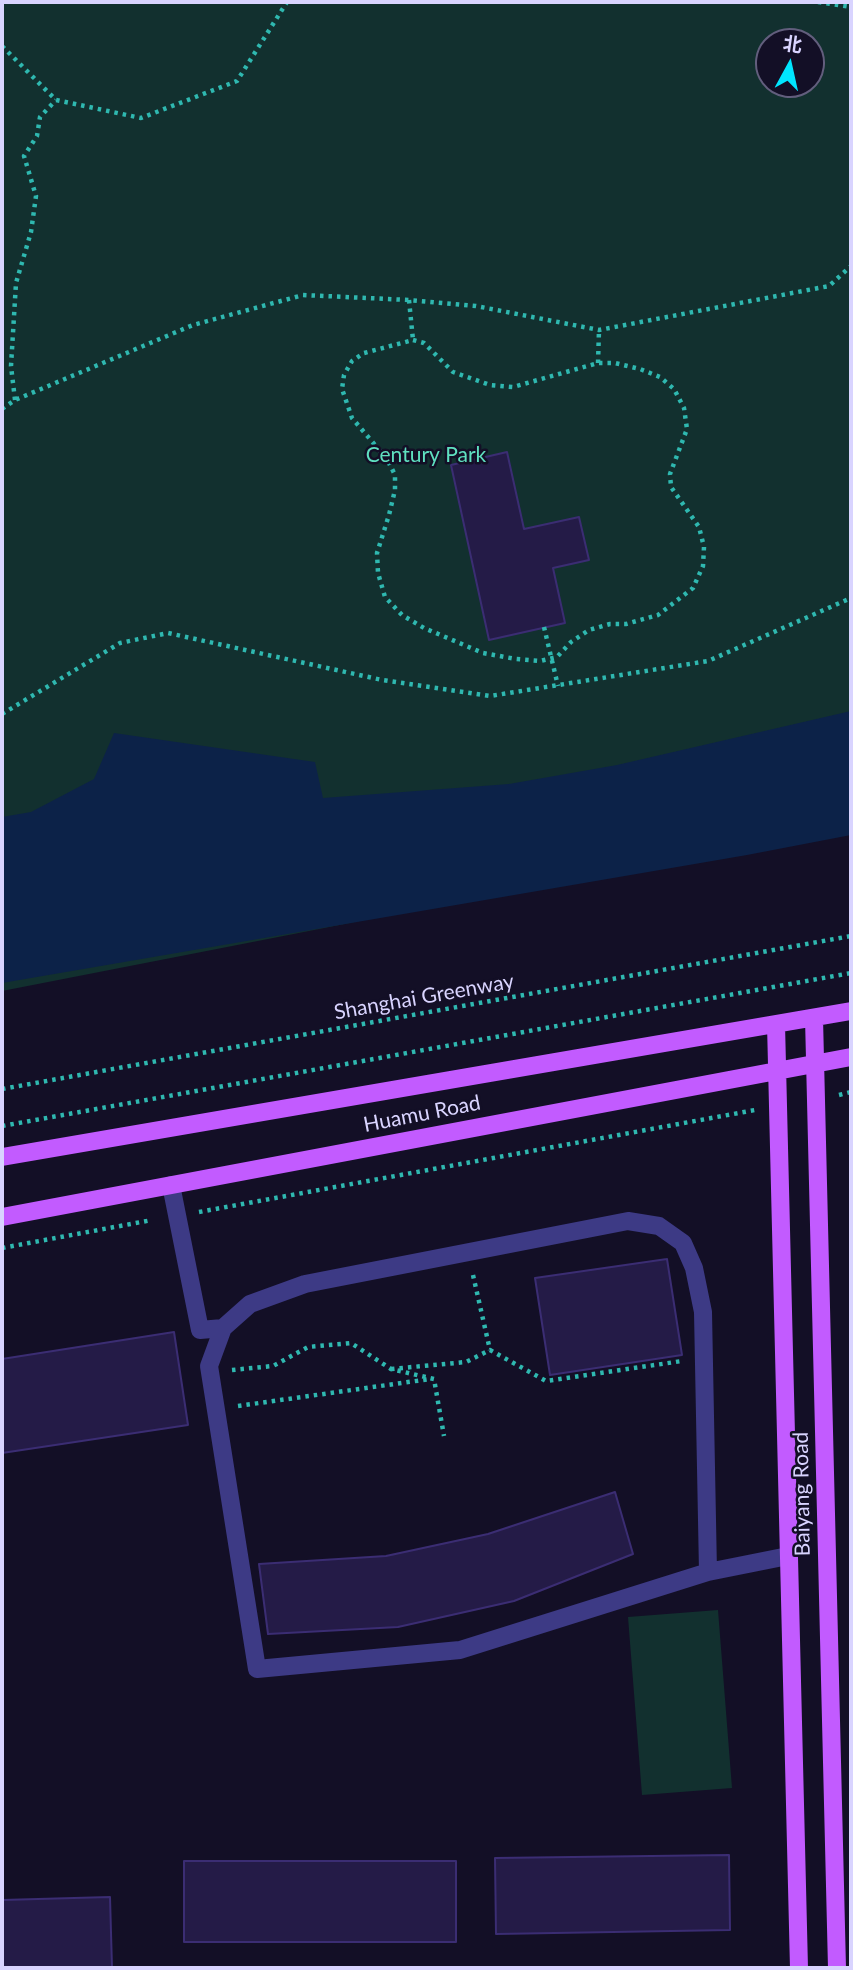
<!DOCTYPE html>
<meta charset="utf-8">
<style>
body{margin:0}
#map{position:relative;width:853px;height:1970px;overflow:hidden;background:#130f26;font-family:Lato,"Noto Sans SC",sans-serif}
canvas{display:block}
.frame{position:absolute;inset:0;border:4px solid #d9d4ff;pointer-events:none}
.north{position:absolute;left:755px;top:28px;width:70px;height:70px;box-sizing:border-box;background:#130f26;border:2px solid #625e7d;border-radius:50%;rotate:8deg;font-size:19px;font-weight:700;line-height:28px;text-align:center;color:#d9d4ff}
.north::after{content:'';display:block;margin:auto;width:24px;height:32px;background:#00e5ff;clip-path:polygon(50% 0,100% 100%,50% 72%,0 100%)}
</style>
<div id="map">
<canvas width="853" height="1970"></canvas>
<div class="frame"></div>
<div class="north">北</div>
</div>
<script>
const c = document.querySelector('canvas').getContext('2d');
c.lineJoin = 'round';
function fill(path, color) { c.fillStyle = color; c.fill(path, 'evenodd'); }
const toPath = rows => new Path2D(rows.map(r => 'M' + r).join(''));
function trace(path, color, width, dash) { c.strokeStyle = color; c.lineWidth = width; c.lineCap = dash ? 'butt' : 'round'; c.setLineDash(dash || []); c.stroke(path); }
function write(font, color, halo, rows, align = 'center') {
  c.font = font + ' Lato,sans-serif'; c.lineWidth = 5; c.setLineDash([]); c.textBaseline = 'middle'; c.strokeStyle = halo; c.fillStyle = color; for (const [text, x, y, turn = 0] of rows) {
    c.save(); c.translate(x, y); c.rotate((+turn || 0) * Math.PI / 180); c.textAlign = isNaN(turn) ? turn : align; if (halo) c.strokeText(text, 0, 0); c.fillText(text, 0, 0); c.restore();
  }
}
const green = toPath([
 [2,2,851,2,851,825,2,991],
 [769,42,811,42,811,84,769,84],
 [718,1610,732,1788,642,1795,628,1617]
]);
const water = toPath([
 [851,711,851,835,747,855,2,983,2,817,31,812,94,779,114,733,315,762,323,798,509,784,617,765]
]);
const building = toPath([
 [507,452,524,529,579,517,589,560,553,568,565,623,489,640,451,465,507,452],
 [667,1259,682,1355,550,1375,535,1278,667,1259],
 [174,1332,188,1425,2,1453,2,1359,174,1332],
 [615,1492,633,1554,514,1601,398,1627,268,1634,259,1564,386,1556,488,1534,615,1492],
 [729,1855,730,1930,496,1934,495,1858,729,1855],
 [184,1861,456,1861,456,1942,184,1942,184,1861],
 [110,1897,112,1968,2,1968,2,1900,110,1897]
]);
const path = toPath([
 [818,2,851,7],
 [2,46,56,100,141,118,237,81,287,2],
 [409,300,413,340],
 [413,340,424,343,453,372,490,385,513,387,598,363,615,363,640,369,660,377,674,389,684,408,687,429,670,474,671,487,699,527,704,547,703,566,693,588,658,615,626,624,610,624,589,630,571,642,557,657,540,661,516,659,483,653,424,628,402,615,385,597,378,573,377,553,389,515,395,490,395,475,387,459,352,418,342,389,344,375,352,361,364,353,413,340],
 [598,363,599,330],
 [15,400,11,366,16,283,31,232,36,196,24,156,37,136,40,117,56,100],
 [2,409,15,400,193,325,303,295,409,300,476,306,599,330,829,286,851,266],
 [544,627,558,686],
 [2,714,120,643,168,633,382,680,490,696,708,661,851,598],
 [2,1089,851,936],
 [839,1095,851,1092],
 [2,1126,851,973],
 [199,1212,755,1110],
 [2,1248,152,1220],
 [473,1275,490,1350],
 [391,1369,466,1362,490,1350,546,1381,682,1361],
 [232,1370,273,1366,308,1347,351,1343,391,1369,434,1379,444,1436],
 [238,1406,430,1379]
]);
const minor = toPath([
 [171,1185,200,1330,223,1328],
 [708,1572,703,1312,694,1268,683,1243,659,1226,628,1221,305,1284,250,1304,223,1328,209,1366,257,1669,460,1650,708,1572,788,1556]
]);
const major = toPath([
 [814,1018,837,1968],
 [776,1024,799,1968],
 [2,1157,851,1011],
 [2,1217,851,1057]
]);
const parkNames = [
 ["Century Park",426,455]
];
const streetNames = [
 ["Shanghai Greenway",424,997,-10],
 ["Huamu Road",422,1114,-11],
 ["Baiyang Road",802,1494,-91]
];
fill(green, '#12302f');
fill(water, '#0c2248');
fill(building, '#241b47');
trace(building, '#3b2d73', 2);
trace(path, '#2fb8b0', 4.5, [3.5, 5]);
trace(minor, '#3d3a85', 18);
trace(major, '#c25bff', 18);
write('21px', '#5fe0c0', '#130f26', parkNames);
write('21px', '#d9d4ff', '#130f26', streetNames);
</script>
